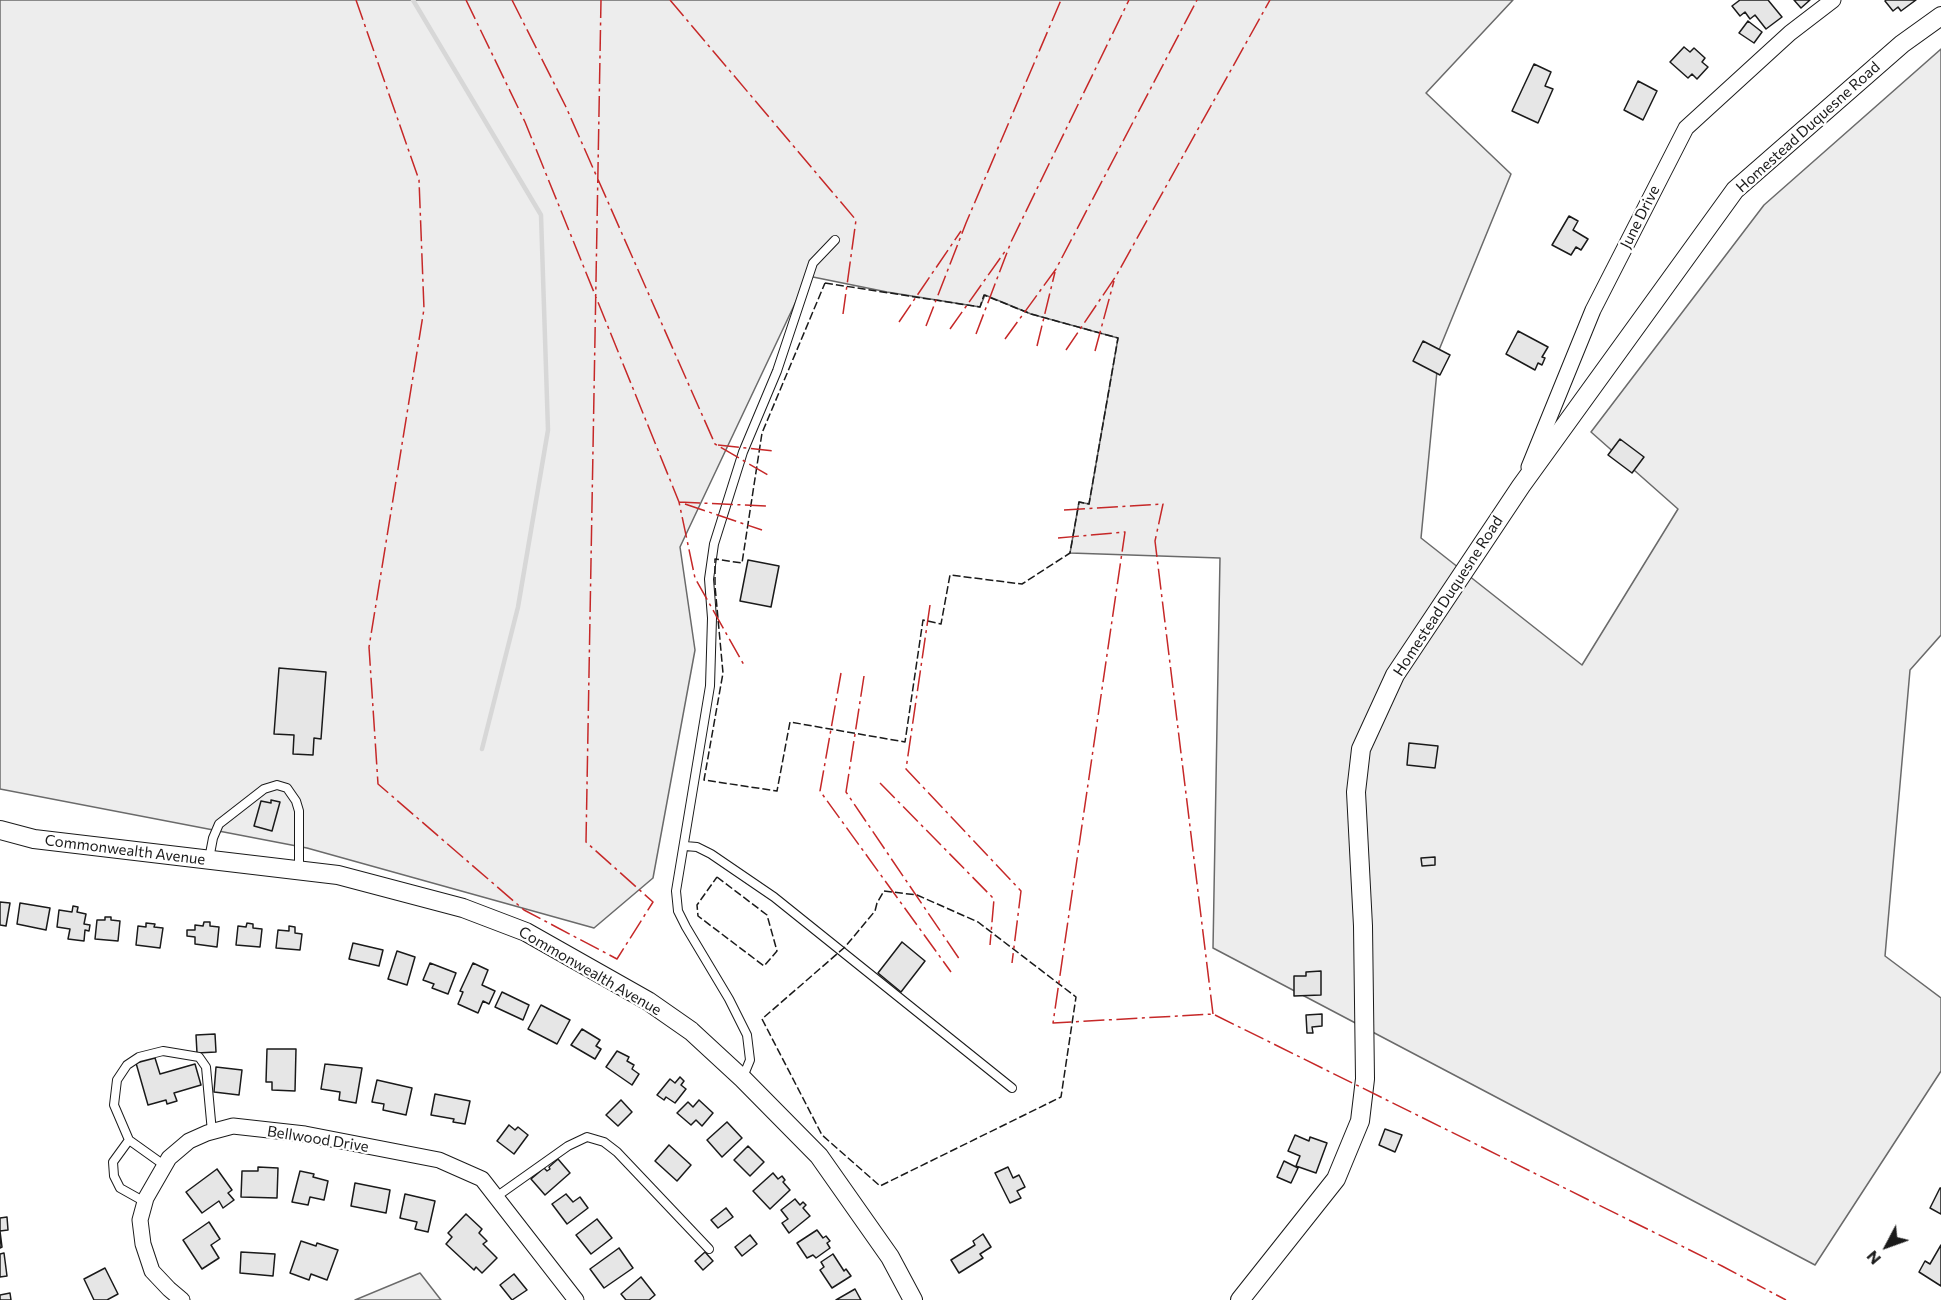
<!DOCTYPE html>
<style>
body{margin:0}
#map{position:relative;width:1941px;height:1300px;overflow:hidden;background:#fff;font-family:Commissioner,sans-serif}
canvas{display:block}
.north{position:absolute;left:1857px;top:1216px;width:60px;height:60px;-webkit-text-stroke:4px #fff;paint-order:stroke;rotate:229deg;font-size:16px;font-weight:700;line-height:24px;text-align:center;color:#1a1a1a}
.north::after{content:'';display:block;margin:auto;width:21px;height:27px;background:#1a1a1a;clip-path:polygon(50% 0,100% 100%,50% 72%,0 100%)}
</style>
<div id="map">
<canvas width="1941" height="1300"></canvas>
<div class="north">N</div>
</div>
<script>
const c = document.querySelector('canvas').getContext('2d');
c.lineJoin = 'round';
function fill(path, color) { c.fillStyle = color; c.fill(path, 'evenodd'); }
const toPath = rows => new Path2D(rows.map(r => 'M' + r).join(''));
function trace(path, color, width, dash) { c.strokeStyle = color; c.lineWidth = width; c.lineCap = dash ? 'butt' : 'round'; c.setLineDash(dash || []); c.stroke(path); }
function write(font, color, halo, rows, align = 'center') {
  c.font = font + ' Commissioner,sans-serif'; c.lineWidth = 4.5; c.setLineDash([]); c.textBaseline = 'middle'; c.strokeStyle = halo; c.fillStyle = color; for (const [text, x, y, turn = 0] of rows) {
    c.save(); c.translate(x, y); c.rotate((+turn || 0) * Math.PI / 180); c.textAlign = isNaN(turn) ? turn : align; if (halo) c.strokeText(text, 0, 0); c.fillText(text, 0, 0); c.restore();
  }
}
const green = toPath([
 [0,0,1513,0,1426,93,1511,174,1439,350,1421,538,1582,665,1678,509,1591,432,1764,205,1941,49,1941,635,1910,670,1885,956,1941,998,1941,1071,1815,1265,1213,948,1220,558,1070,553,1079,502,1089,504,1118,338,1031,314,985,295,980,307,887,292,808,276,680,547,695,650,653,878,594,928,307,848,0,789,0,0],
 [420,1273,441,1300,355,1300,420,1273]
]);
const stream = toPath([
 [413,0,541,215,548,430,518,607,482,749]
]);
const building = toPath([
 [1740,0,1768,0,1782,17,1766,29,1755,15,1750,19,1745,12,1740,16,1732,6,1740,0],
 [1794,0,1810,0,1801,8,1794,0],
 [1886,0,1916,0,1901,11,1898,7,1893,11,1885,1,1886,0],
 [1748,21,1762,32,1754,43,1739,33,1748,21],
 [1684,47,1690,52,1694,48,1705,58,1702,62,1708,67,1697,79,1692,74,1688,78,1670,62,1684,47],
 [1534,64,1551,72,1545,86,1553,89,1538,123,1512,111,1534,64],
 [1638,81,1657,91,1643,120,1624,110,1638,81],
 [1569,216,1578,221,1573,230,1588,239,1581,250,1576,247,1571,255,1552,245,1569,216],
 [1518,331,1548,347,1542,357,1545,358,1542,365,1538,363,1535,370,1506,354,1518,331],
 [1423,341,1450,355,1440,375,1413,361,1423,341],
 [1620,439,1644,457,1632,473,1608,455,1620,439],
 [748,560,779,566,771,607,740,601,748,560],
 [279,668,326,672,321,739,314,738,313,755,293,754,294,735,274,734,279,668],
 [1409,743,1438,746,1435,768,1407,765,1409,743],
 [271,800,280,802,272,831,254,826,261,801,271,803,271,800],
 [1435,857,1435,865,1422,866,1421,858,1435,857],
 [0,902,10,903,6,926,0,925,0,902],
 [20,903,50,908,46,930,17,924,20,903],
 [73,906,78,907,77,912,86,914,84,924,90,925,89,931,85,930,84,941,68,939,70,929,57,927,59,910,72,912,73,906],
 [105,917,111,917,111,920,120,921,118,941,95,939,97,920,105,920,105,917],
 [204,922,210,922,210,926,219,927,217,947,195,944,195,937,187,936,187,930,195,930,195,925,203,926,204,922],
 [146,923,155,924,154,927,163,928,160,948,136,945,138,926,146,927,146,923],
 [247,923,253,924,253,928,262,929,260,947,236,945,238,926,246,927,247,923],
 [289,926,295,927,295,933,302,934,300,950,276,948,278,930,289,931,289,926],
 [902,942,925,961,901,992,878,973,902,942],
 [353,943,383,950,379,966,349,959,353,943],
 [397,951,415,957,407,985,388,979,397,951],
 [430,963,456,973,448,994,432,988,434,984,423,980,430,963],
 [473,963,488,970,482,985,495,991,489,1004,483,1001,478,1013,458,1004,463,992,460,991,473,963],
 [1321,971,1321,995,1294,996,1294,976,1306,976,1306,972,1321,971],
 [502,992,529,1005,523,1020,495,1007,502,992],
 [541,1005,570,1020,557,1044,528,1029,541,1005],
 [1322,1014,1322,1026,1312,1027,1313,1033,1307,1033,1306,1015,1322,1014],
 [582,1029,600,1040,596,1046,601,1049,595,1059,571,1045,582,1029],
 [215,1034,216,1052,197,1053,196,1035,215,1034],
 [267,1049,296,1049,295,1091,272,1090,272,1082,266,1082,267,1049],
 [617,1051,629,1057,627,1061,634,1065,632,1069,639,1074,632,1085,606,1067,617,1051],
 [155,1058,160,1074,195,1064,201,1085,174,1093,177,1101,167,1104,166,1100,148,1105,136,1063,155,1058],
 [325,1064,362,1068,356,1103,339,1100,340,1092,321,1089,325,1064],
 [216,1067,242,1070,239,1095,214,1092,216,1067],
 [680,1077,684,1081,681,1085,686,1089,675,1103,666,1097,664,1100,657,1095,670,1079,675,1083,680,1077],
 [377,1080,412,1088,406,1115,383,1110,384,1104,372,1102,377,1080],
 [435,1094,470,1101,465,1124,453,1122,454,1119,431,1115,435,1094],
 [621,1100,632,1112,618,1126,606,1115,621,1100],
 [699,1100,713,1113,702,1126,696,1120,691,1125,677,1113,688,1102,693,1107,699,1100],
 [727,1122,742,1138,722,1157,707,1140,727,1122],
 [509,1125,515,1130,518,1127,528,1135,514,1154,497,1141,509,1125],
 [1385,1129,1402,1135,1395,1152,1379,1145,1385,1129],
 [1295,1135,1309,1141,1310,1137,1327,1143,1316,1173,1296,1166,1300,1156,1288,1151,1295,1135],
 [669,1145,691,1165,677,1181,655,1161,669,1145],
 [748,1146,764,1162,750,1176,734,1160,748,1146],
 [558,1159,570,1173,545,1195,531,1179,544,1168,547,1171,550,1169,549,1167,558,1159],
 [1284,1161,1298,1168,1291,1183,1277,1177,1284,1161],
 [258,1167,278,1168,277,1198,241,1197,242,1171,258,1171,258,1167],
 [1008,1167,1013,1178,1019,1175,1025,1187,1017,1191,1021,1198,1010,1203,995,1173,1008,1167],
 [217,1169,232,1190,228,1193,234,1200,223,1208,219,1201,202,1213,186,1192,217,1169],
 [300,1171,314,1174,313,1177,328,1181,324,1200,310,1197,308,1205,292,1202,300,1171],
 [773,1173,778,1179,782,1176,785,1180,783,1182,790,1190,770,1209,753,1191,773,1173],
 [355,1183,390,1190,386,1213,351,1206,355,1183],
 [1940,1188,1941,1188,1941,1214,1930,1208,1940,1188],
 [405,1194,435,1201,428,1232,415,1229,417,1222,400,1218,405,1194],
 [566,1194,573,1202,580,1197,588,1208,567,1224,552,1204,566,1194],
 [795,1199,800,1205,803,1202,806,1205,803,1208,810,1216,789,1233,782,1223,788,1219,781,1210,795,1199],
 [726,1208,733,1217,718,1228,711,1220,726,1208],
 [466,1214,482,1229,479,1233,487,1241,483,1244,497,1258,482,1273,476,1267,474,1270,446,1244,452,1237,448,1233,466,1214],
 [7,1217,8,1230,0,1231,2,1247,0,1248,0,1218,7,1217],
 [597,1219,612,1238,591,1254,576,1235,597,1219],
 [209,1222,220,1239,211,1245,219,1258,202,1269,183,1240,209,1222],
 [817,1230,823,1238,826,1236,830,1241,827,1243,830,1248,816,1258,813,1255,807,1258,797,1243,817,1230],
 [983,1234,991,1247,980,1254,983,1258,959,1273,951,1260,975,1245,973,1241,983,1234],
 [750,1235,757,1244,742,1256,735,1247,750,1235],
 [301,1241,316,1246,317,1243,338,1250,327,1280,311,1274,309,1280,290,1273,301,1241],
 [1941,1245,1941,1286,1919,1272,1925,1261,1930,1264,1941,1245],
 [619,1248,633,1268,604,1288,590,1269,619,1248],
 [241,1252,275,1254,273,1276,240,1273,241,1252],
 [705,1252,713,1261,703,1270,695,1261,705,1252],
 [4,1253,7,1276,0,1277,0,1254,4,1253],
 [833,1254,844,1271,846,1269,851,1276,832,1288,820,1270,824,1267,821,1262,833,1254],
 [105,1268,118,1294,107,1300,94,1300,84,1279,105,1268],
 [514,1274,527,1290,512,1300,500,1285,514,1274],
 [641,1277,655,1295,649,1300,626,1300,621,1294,641,1277],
 [855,1289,861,1300,836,1300,855,1289],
 [10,1293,11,1300,0,1300,0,1295,10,1293]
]);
const service = toPath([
 [685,846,697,847,711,854,774,897,1012,1088],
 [209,859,213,838,219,824,264,789,277,785,287,788,296,801,299,811,299,870],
 [743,1077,750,1060,747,1035,729,999,686,927,678,911,676,891,710,686,712,618,709,579,714,544,743,452,777,371,813,263,835,240],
 [129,1140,113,1162,114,1176,120,1188,145,1202],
 [164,1165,129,1140,114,1105,117,1080,127,1065,139,1057,163,1051,199,1057,206,1067,212,1132],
 [496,1197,568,1146,587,1137,604,1142,617,1152,709,1249]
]);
const minor = toPath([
 [1529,467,1593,310,1686,128,1790,33,1833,0],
 [182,1300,169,1289,152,1271,143,1244,140,1220,146,1198,169,1158,189,1141,207,1133,233,1126,305,1134,439,1160,482,1179,576,1300]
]);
const tertiary = toPath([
 [0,830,34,839,338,875,463,908,526,932,648,1001,691,1031,743,1079,819,1156,890,1257,913,1300],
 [1240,1300,1336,1179,1360,1121,1365,1079,1363,926,1356,792,1361,749,1395,675,1521,486,1735,190,1902,44,1941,16]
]);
const fence = toPath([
 [825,283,980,307,984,295,1031,314,1118,338,1089,504,1079,502,1070,553,1022,584,950,575,941,624,923,620,905,742,790,722,777,791,704,780,723,673,715,586,715,559,742,563,762,433,825,283],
 [717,877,767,915,777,951,764,966,698,916,697,905,717,877],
 [884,891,917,895,978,922,1076,997,1061,1097,880,1186,822,1135,762,1019,845,947,875,911,877,903,884,891]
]);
const power = toPath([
 [356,0,419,180,424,309,369,647,378,784,524,910,617,959,653,902,586,842,601,0],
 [466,0,525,122,679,502,695,578,744,665],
 [512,0,566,107,715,444,768,475],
 [670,0,856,220,843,314],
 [899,322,961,231],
 [926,326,966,223,1061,0],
 [950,329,1006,250],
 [976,334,1011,242,1129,0],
 [1005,339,1056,269,1197,0],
 [1037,346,1055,272],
 [1066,350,1116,276,1270,0],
 [1095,351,1114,281],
 [718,445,774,451],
 [679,502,768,506],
 [685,504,762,530],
 [1064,510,1163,504,1155,541,1213,1014],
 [1058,538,1125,532,1053,1023,1213,1014,1722,1266,1786,1300],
 [930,605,906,769,1021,891,1012,963],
 [841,673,820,791,951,972],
 [864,676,846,792,960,960],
 [880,783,994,899,990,945]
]);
const streetNames = [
 ["Homestead Duquesne Road",1808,127,-42],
 ["June Drive",1640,217,-63],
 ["Homestead Duquesne Road",1448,596,-57],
 ["Commonwealth Avenue",125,850,7],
 ["Commonwealth Avenue",590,971,30],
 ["Bellwood Drive",318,1139,9]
];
fill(green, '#ededed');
trace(green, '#6a6a6a', 1.5);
trace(stream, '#d7d7d7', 4.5);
fill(building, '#e6e6e6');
trace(building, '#1a1a1a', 1.5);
trace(service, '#1a1a1a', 10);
trace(minor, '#1a1a1a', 17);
trace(tertiary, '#1a1a1a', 20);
trace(service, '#fff', 8);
trace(minor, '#fff', 15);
trace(tertiary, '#fff', 18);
trace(fence, '#1a1a1a', 1.5, [8, 3]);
trace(power, '#c62828', 1.5, [21, 4.5, 3, 4.5]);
write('15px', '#1a1a1a', '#fff', streetNames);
</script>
